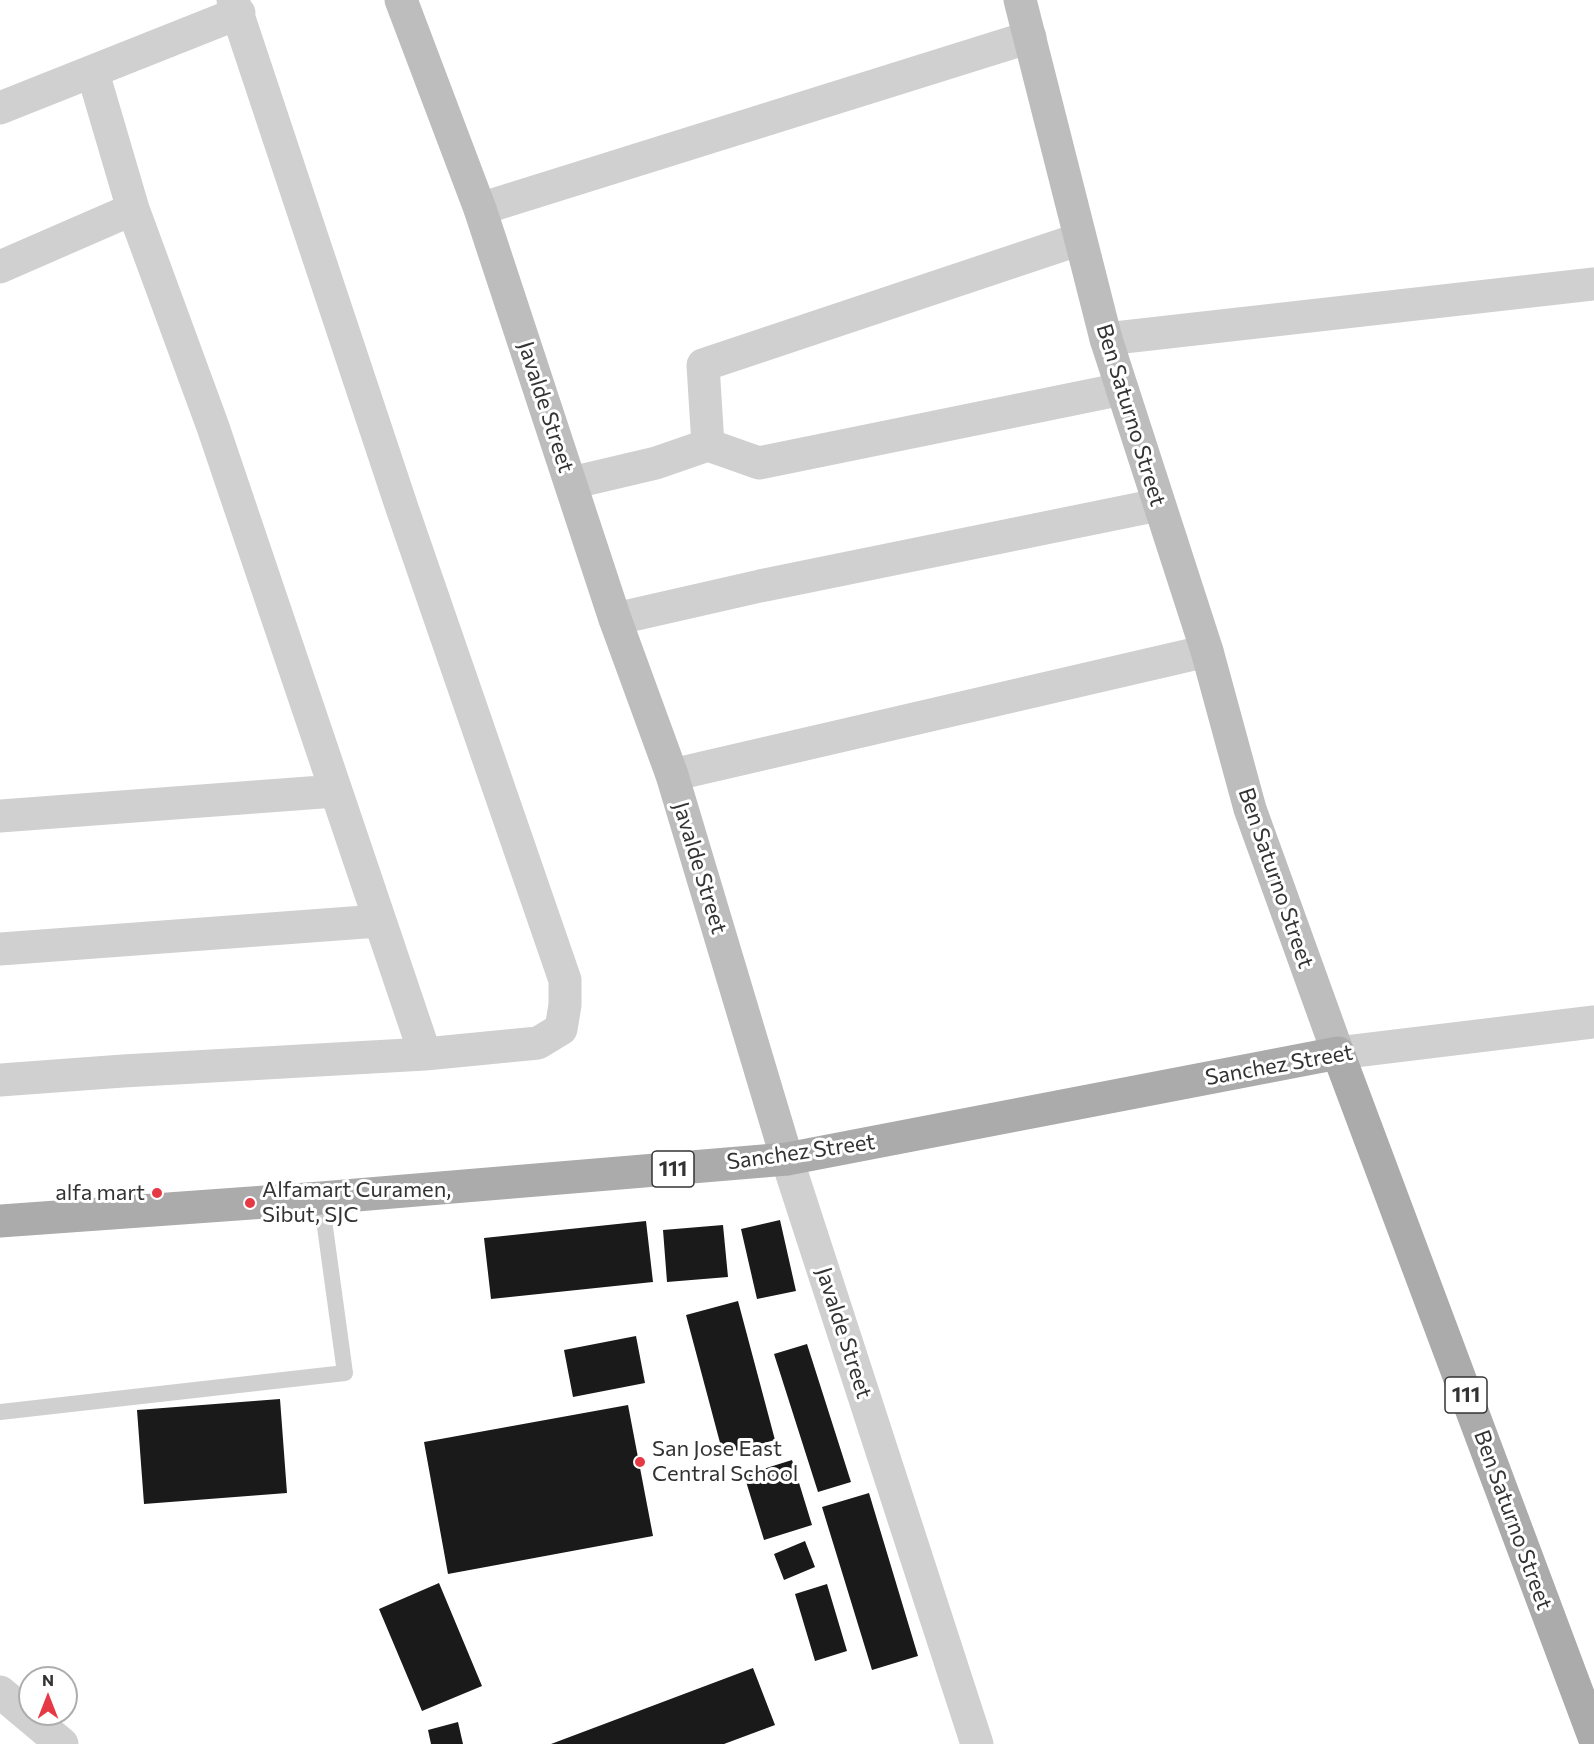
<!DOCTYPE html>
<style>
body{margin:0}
#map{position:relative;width:1594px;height:1744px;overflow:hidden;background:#fff;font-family:Commissioner,sans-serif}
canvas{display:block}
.north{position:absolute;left:18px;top:1666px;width:60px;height:60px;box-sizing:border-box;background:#fff;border:2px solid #adadad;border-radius:50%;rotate:0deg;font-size:16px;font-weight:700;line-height:24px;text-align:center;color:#333}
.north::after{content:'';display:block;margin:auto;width:21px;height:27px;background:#e63946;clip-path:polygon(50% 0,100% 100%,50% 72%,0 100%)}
</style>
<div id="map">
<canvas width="1594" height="1744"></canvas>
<div class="north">N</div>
</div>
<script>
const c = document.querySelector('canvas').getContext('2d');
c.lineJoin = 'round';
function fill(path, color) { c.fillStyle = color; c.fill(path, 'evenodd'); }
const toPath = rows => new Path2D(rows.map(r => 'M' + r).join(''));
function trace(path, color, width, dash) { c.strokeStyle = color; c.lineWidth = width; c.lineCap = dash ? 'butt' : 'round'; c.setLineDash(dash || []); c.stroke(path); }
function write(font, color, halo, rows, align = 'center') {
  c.font = font + ' Commissioner,sans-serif'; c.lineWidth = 6; c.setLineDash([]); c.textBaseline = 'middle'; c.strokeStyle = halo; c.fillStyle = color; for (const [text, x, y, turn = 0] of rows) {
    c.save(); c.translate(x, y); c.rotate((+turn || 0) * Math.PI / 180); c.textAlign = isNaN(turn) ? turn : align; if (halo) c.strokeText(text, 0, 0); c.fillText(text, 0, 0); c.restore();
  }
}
const building = toPath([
 [780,1220,796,1291,757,1299,741,1229],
 [646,1221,653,1282,491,1299,484,1238],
 [723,1225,728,1277,667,1282,663,1230],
 [738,1301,775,1440,723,1454,686,1315],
 [636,1336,645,1383,573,1397,564,1350],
 [807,1344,851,1482,818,1492,774,1354],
 [280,1399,287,1493,144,1504,137,1410],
 [628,1405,653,1536,448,1574,424,1442],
 [792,1460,812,1525,764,1540,744,1475],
 [869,1493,918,1656,872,1670,822,1507],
 [805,1541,815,1567,784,1580,774,1554],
 [439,1583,482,1686,422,1711,379,1609],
 [827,1584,847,1651,815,1661,795,1594],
 [753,1668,775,1725,724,1744,551,1744],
 [458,1722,463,1744,431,1744,428,1730]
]);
const lane = toPath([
 [0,1412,345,1373,321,1198]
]);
const street = toPath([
 [93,73,133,209,213,427,425,1054],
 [0,108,239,13],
 [480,209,1030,37],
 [0,267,133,209],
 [1106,339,1594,284],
 [708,445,703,365,1080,239],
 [571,483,656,463,708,445,759,463,1122,389],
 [615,619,760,586,1158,505],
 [672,775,1207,651],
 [0,816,335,791],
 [0,949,378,921],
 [1338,1053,1594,1022],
 [0,1080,123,1071,425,1054,538,1043,561,1029,565,1005,565,980,402,508,233,0],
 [787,1159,977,1744],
 [0,1692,62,1744]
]);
const secondary = toPath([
 [401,0,480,209,615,619,672,775,787,1159],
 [1020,0,1106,339,1207,651,1250,809,1338,1053]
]);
const primary = toPath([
 [0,1221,321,1198,787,1159,1338,1053,1594,1737]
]);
const markers = [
 [157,1193,6,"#e63946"],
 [250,1203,6,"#e63946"],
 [640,1462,6,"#e63946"]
];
const shields = [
 [673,1169,42],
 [1466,1395,42]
];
const shieldNames = [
 ["111",673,1169],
 ["111",1466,1395]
];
const streetNames = [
 ["Javalde Street",546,407,72],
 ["Ben Saturno Street",1131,415,73],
 ["Javalde Street",700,868,73],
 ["Ben Saturno Street",1276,878,71],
 ["Sanchez Street",1279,1065,-10],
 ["Sanchez Street",801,1152,-8],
 ["Javalde Street",844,1333,72],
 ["Ben Saturno Street",1513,1520,70]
];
const poiNames = [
 ["Alfamart Curamen,",262,1190],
 ["Sibut, SJC",262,1215],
 ["alfa mart",145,1193,"right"],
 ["San Jose East",652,1449],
 ["Central School",652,1474]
];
fill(building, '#1a1a1a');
trace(lane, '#d0d0d0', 16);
trace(street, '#d0d0d0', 33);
trace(secondary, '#bdbdbd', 33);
trace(primary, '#ababab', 33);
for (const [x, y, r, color] of markers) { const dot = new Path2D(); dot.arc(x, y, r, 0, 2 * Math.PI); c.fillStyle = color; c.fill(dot); trace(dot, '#fff', 2); }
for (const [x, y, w] of shields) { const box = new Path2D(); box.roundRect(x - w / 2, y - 18, w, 36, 4.5); c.fillStyle = '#fff'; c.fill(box); trace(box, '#333', 1.5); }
write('bold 21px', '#333', null, shieldNames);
write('22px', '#333', '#fff', streetNames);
write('22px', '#333', '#fff', poiNames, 'left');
</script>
